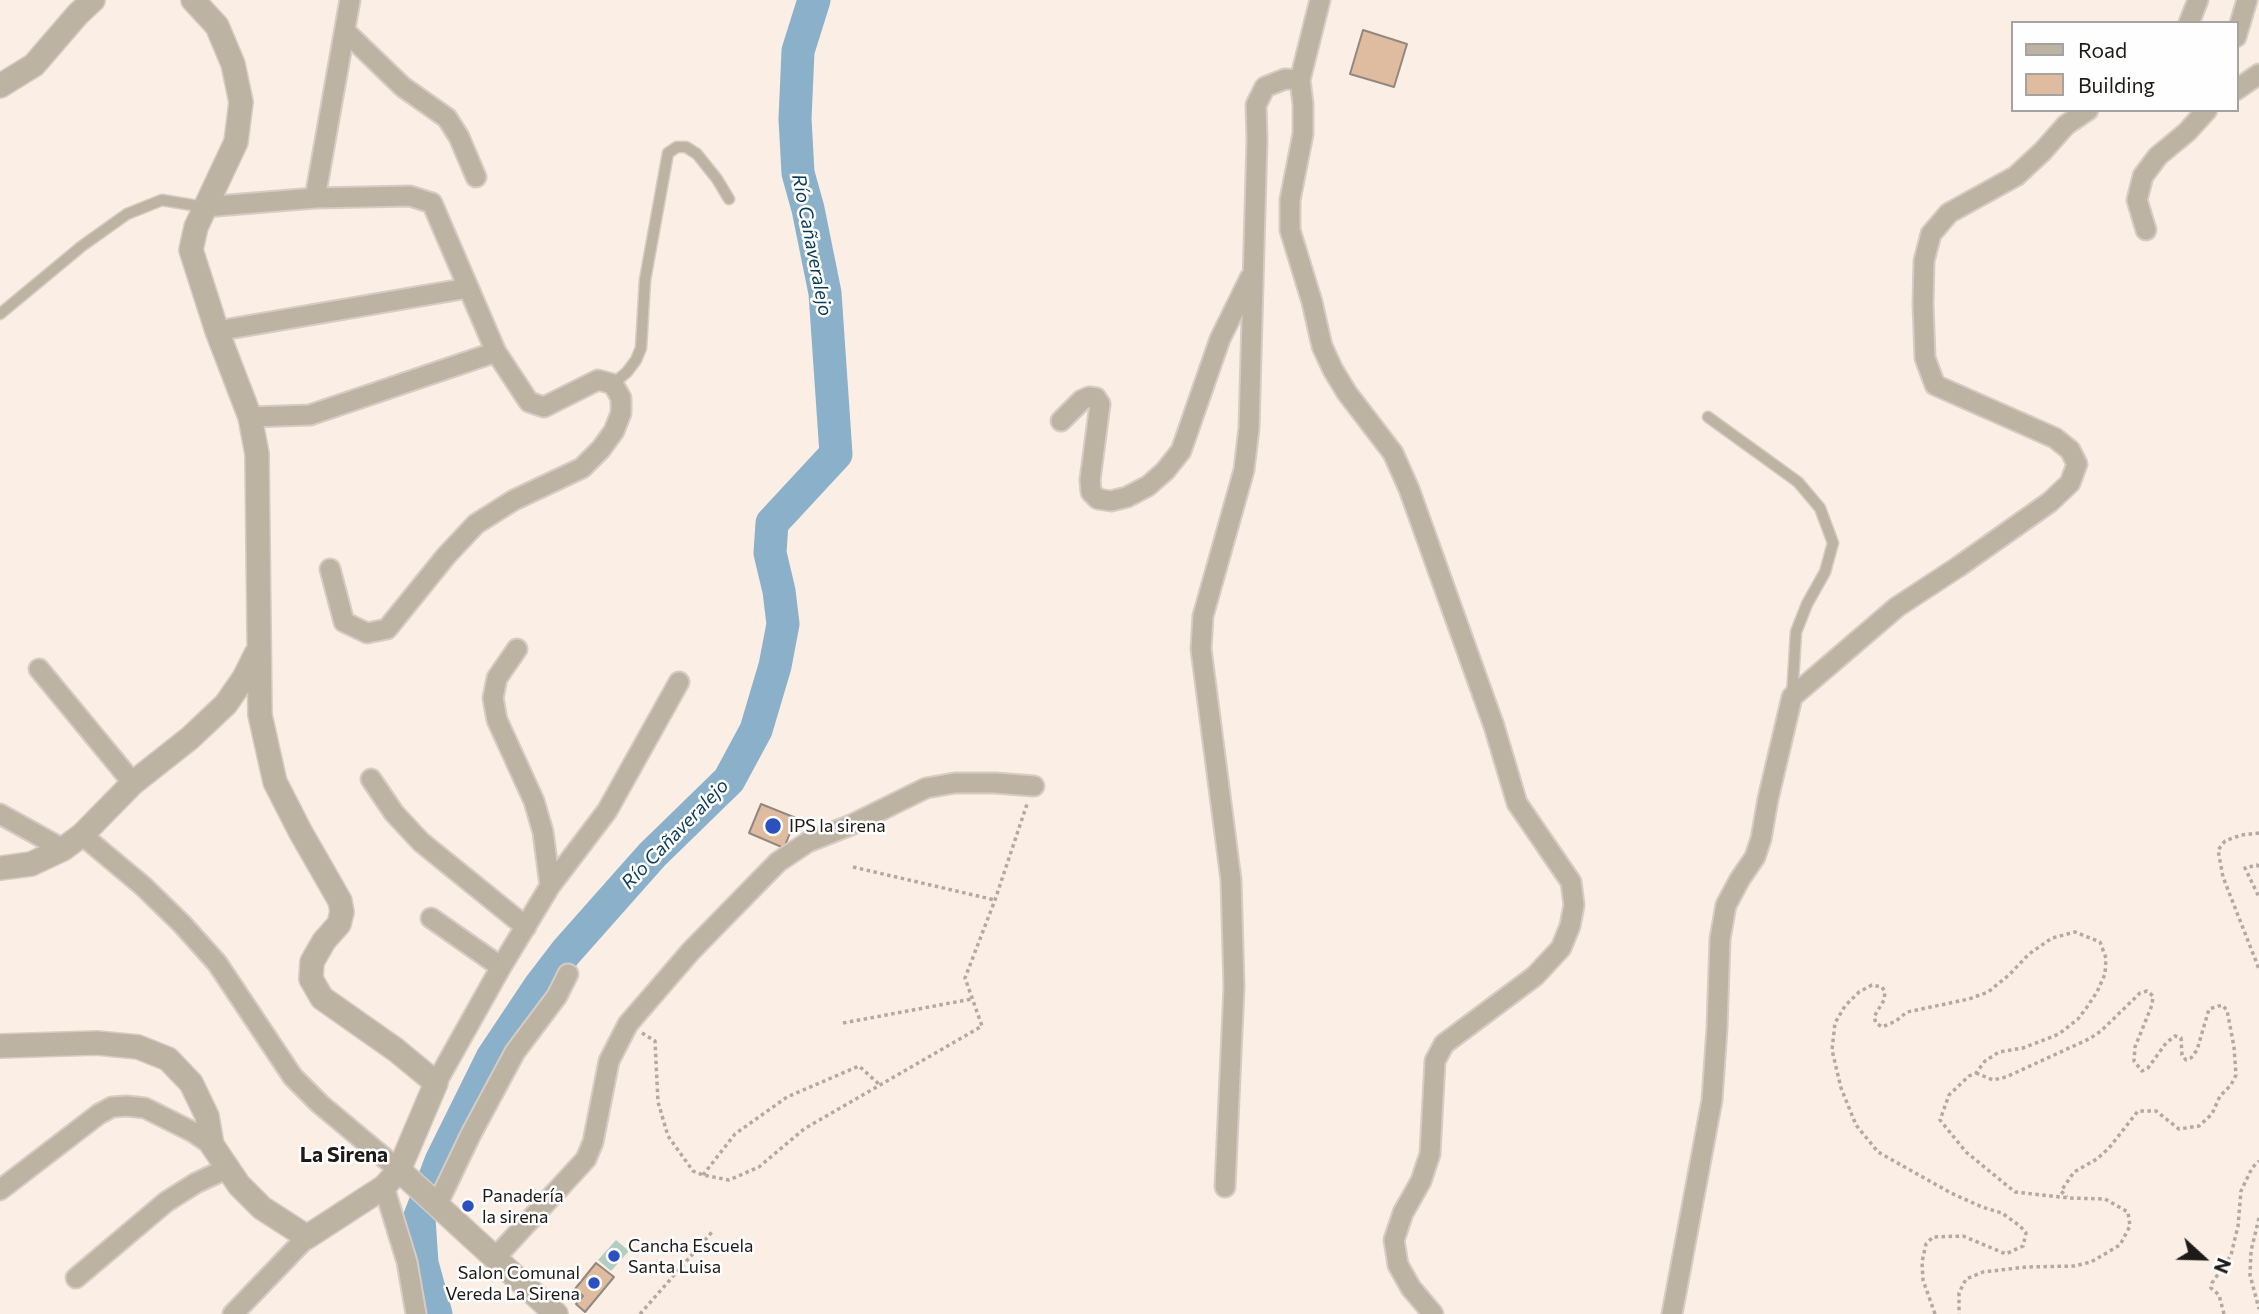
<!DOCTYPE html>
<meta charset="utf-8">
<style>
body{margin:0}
#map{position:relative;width:2259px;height:1314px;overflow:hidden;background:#faeee5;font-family:Commissioner,sans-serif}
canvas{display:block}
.legend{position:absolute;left:2011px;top:21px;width:228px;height:91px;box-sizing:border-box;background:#fefefe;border:2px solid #a4a3a2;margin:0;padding:9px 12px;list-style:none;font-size:21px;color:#1e1a17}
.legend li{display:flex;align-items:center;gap:14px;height:35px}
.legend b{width:35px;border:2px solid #a4a3a2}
.north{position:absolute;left:2168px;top:1223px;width:70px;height:70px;-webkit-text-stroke:5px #fefefe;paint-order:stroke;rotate:112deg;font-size:19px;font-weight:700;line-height:28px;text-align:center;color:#1e1a17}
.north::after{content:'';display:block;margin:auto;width:24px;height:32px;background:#1e1a17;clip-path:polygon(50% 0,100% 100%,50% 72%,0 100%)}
</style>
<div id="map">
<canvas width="2259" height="1314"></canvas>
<ul class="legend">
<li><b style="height:9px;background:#bdb3a3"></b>Road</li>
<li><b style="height:19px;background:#dfbca0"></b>Building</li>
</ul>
<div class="north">N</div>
</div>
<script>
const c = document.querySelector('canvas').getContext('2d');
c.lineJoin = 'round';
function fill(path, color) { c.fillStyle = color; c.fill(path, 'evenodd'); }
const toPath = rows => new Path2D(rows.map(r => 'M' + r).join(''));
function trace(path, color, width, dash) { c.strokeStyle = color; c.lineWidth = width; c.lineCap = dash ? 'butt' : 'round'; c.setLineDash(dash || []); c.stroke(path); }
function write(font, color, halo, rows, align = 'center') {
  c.font = font + ' Commissioner,sans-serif'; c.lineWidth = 5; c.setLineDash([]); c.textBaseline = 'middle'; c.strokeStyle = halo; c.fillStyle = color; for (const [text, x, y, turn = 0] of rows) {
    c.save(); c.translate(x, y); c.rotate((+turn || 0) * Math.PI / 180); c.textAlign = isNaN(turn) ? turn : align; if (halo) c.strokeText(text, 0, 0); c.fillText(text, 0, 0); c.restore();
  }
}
const green = toPath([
 [616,1240,629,1251,611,1271,598,1260]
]);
const river = toPath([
 [436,1314,422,1263,419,1219,441,1161,492,1058,540,986,566,952,652,855,729,780,756,730,775,666,783,624,779,591,770,553,772,523,836,454,825,293,808,209,798,173,795,119,798,51,814,0]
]);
const building = toPath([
 [1363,30,1407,44,1394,87,1350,74,1363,30],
 [761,804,796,818,784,848,749,833,761,804],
 [596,1263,614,1277,585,1312,576,1304,583,1296,575,1289,596,1263]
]);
const path = toPath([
 [2259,833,2241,835,2225,841,2218,850,2223,877,2259,969],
 [853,867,995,900],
 [2259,867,2257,865,2245,868,2259,897],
 [843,1023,972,999],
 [642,1033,655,1041,658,1102,668,1136,693,1171,703,1175,729,1180,759,1167,804,1129,982,1026,965,978,995,900,1027,804],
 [1976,1073,1993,1080,2006,1077,2089,1039,2101,1031,2140,993,2147,991,2153,996,2152,1005,2135,1047,2134,1061,2142,1071,2148,1068,2166,1043,2175,1036,2181,1038,2182,1055,2186,1060,2191,1058,2197,1050,2209,1009,2222,1005,2227,1010,2234,1047,2236,1075,2231,1085,2220,1096,2212,1114,2199,1126,2179,1129,2156,1111,2138,1111,2109,1148,2097,1159,2074,1172,2061,1191,2067,1197],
 [703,1175,735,1134,787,1097,859,1066,881,1086],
 [2259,1218,2251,1251,2250,1275,2259,1309],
 [640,1314,712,1232],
 [1935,1314,1923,1280,1922,1262,1926,1244,1933,1237,1963,1236,2006,1254,2023,1246,2026,1233,2020,1226,2002,1213,1982,1207,1951,1193,1878,1152,1856,1125,1841,1088,1832,1050,1835,1023,1845,1006,1859,992,1872,985,1882,987,1885,992,1884,1000,1874,1017,1876,1023,1882,1027,1896,1021,1907,1012,1969,999,1988,992,2009,975,2029,954,2052,938,2075,932,2100,942,2106,958,2105,974,2097,992,2087,1007,2078,1019,2059,1034,2023,1048,1999,1052,1985,1061,1976,1073,1969,1076,1949,1095,1940,1120,1966,1152,2015,1192,2069,1198,2105,1199,2128,1212,2130,1226,2120,1245,2091,1262,2074,1266,2026,1267,1983,1272,1966,1279,1959,1293,1959,1314],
 [2224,1314,2219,1295,2211,1288,2212,1283,2231,1255,2238,1226,2241,1191,2252,1168,2259,1161]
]);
const service = toPath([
 [0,314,82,246,127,214,162,200,204,207],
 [613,384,627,372,636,360,641,348,645,280,668,153,677,147,686,147,697,154,717,179,729,199],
 [1708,417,1798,482,1820,508,1833,543,1825,572,1807,604,1796,632,1792,697]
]);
const minor = toPath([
 [1320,0,1300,80,1303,104,1303,134,1290,200,1290,230,1312,302,1322,346,1333,370,1347,393,1393,453,1409,489,1494,726,1517,803,1571,882,1574,905,1570,926,1561,948,1535,976,1444,1044,1435,1061,1430,1154,1421,1181,1403,1213,1394,1240,1398,1265,1411,1288,1433,1314],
 [2189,23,2198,0],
 [346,32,403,87,447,118,459,137,476,177],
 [2236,37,2247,0],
 [2236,90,2259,74],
 [315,198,350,0],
 [204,207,315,198,410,196,432,203,496,352,529,402,544,407,598,380,613,384,621,398,621,413,614,431,601,449,582,468,514,500,476,524,446,556,387,629,367,633,344,622,330,569],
 [2146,230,2137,200,2143,176,2158,156,2187,132,2207,110],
 [217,331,468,288],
 [250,417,310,415,496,352],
 [1061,421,1082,400,1089,397,1096,398,1100,404,1090,480,1091,492,1098,499,1111,501,1127,497,1148,486,1165,471,1181,451,1220,339,1250,278],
 [517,649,497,678,493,698,497,720,534,801,543,832,550,886],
 [39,669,133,783],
 [371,779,394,813,421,842,526,927],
 [0,814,63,849],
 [82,835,143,886,182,924,217,963,293,1077,320,1104,399,1170],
 [431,918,501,967],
 [436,1083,501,967,550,886,607,811,679,682],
 [384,1187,407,1262,416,1314],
 [1225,1187,1234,987,1231,880,1201,649,1203,616,1244,470,1249,428,1257,139,1256,105,1265,87,1285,79,1300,80],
 [0,1190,99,1114,112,1107,127,1106,145,1108,193,1132,212,1145],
 [437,1205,471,1134,515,1052,557,996,568,974],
 [495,1258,586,1159,593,1142,609,1061,628,1024,691,951,778,862,808,842,851,825,926,788,955,783,995,783,1034,786],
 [76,1278,166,1202,196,1183,228,1168],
 [233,1314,307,1237],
 [1672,1314,1712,1100,1717,1028,1720,939,1726,905,1740,879,1755,857,1761,839,1768,799,1792,697,1897,607,1958,567,2050,502,2070,483,2077,464,2070,450,2055,438,1935,385,1925,358,1923,304,1924,261,1931,234,1949,213,2016,176,2043,151,2066,125,2088,110]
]);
const tertiary = toPath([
 [0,86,34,65,78,14,93,0],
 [0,868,31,864,63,849,82,835,133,783,190,738,226,704,244,678,256,654],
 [0,1046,97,1043,138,1047,168,1059,191,1083,207,1116,212,1145,239,1185,262,1208,307,1237,384,1187,399,1170,436,1083,396,1050,322,998,311,979,312,962,324,941,339,924,342,912,340,901,300,831,275,782,260,715,257,454,250,417,217,331,191,250,196,227,236,142,241,102,233,64,217,26,193,0],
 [399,1170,556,1314]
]);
const markers = [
 [773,826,9,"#2b50bf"],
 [468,1206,7,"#2b50bf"],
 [614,1256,7,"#2b50bf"],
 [594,1283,7,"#2b50bf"]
];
const poiNames = [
 ["IPS la sirena",789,826],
 ["Panadería",482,1196],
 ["la sirena",482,1217],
 ["Cancha Escuela",628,1246],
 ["Santa Luisa",628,1267],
 ["Salon Comunal",580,1273,"right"],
 ["Vereda La Sirena",580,1294,"right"]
];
const waterNames = [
 ["Río Cañaveralejo",812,245,79],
 ["Río Cañaveralejo",675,834,-46]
];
const quarterNames = [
 ["La Sirena",344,1155]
];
fill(green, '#b3cec0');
trace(river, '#8bb0ca', 33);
fill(building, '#dfbca0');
trace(building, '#928880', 2);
trace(service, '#d7ccc4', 13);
trace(minor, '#d7ccc4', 23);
trace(tertiary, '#d7ccc4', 26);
trace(path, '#b3a9a2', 3.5, [3.5, 3.5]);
trace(service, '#bdb3a3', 10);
trace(minor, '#bdb3a3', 19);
trace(tertiary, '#bdb3a3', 23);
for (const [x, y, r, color] of markers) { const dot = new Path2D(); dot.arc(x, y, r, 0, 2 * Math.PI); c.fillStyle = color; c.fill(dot); trace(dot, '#fefefe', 2.5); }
write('18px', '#1e1a17', '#fefefe', poiNames, 'left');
write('italic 19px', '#0a3b56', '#fefefe', waterNames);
write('bold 21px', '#1e1a17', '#fefefe', quarterNames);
</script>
